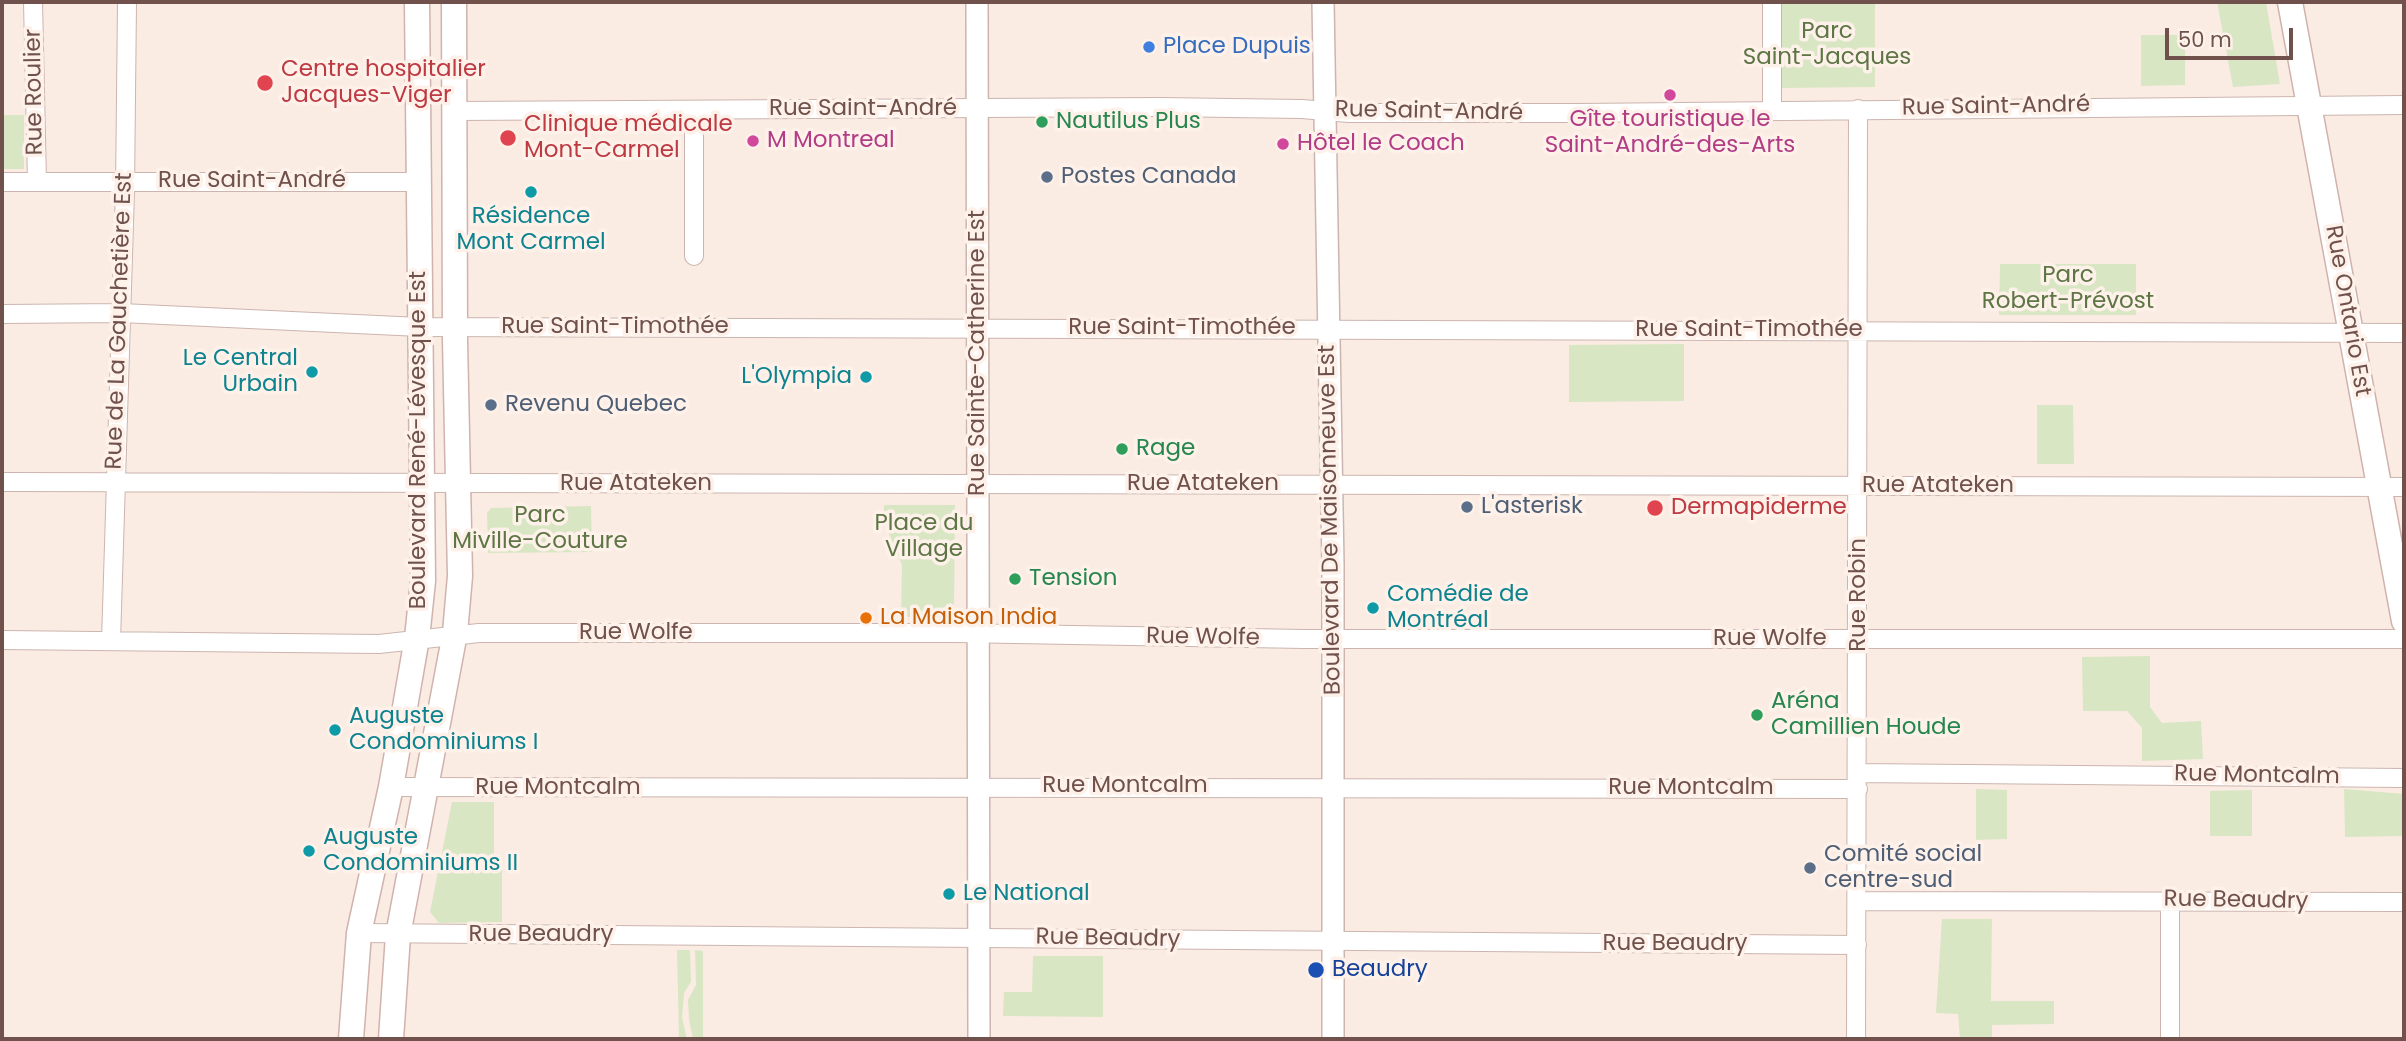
<!DOCTYPE html>
<meta charset="utf-8">
<style>
body{margin:0}
#map{position:relative;width:2406px;height:1041px;overflow:hidden;background:#faece3;font-family:Poppins,sans-serif}
canvas{display:block}
.frame{position:absolute;inset:0;border:4px solid #70514c;pointer-events:none}
.scale{position:absolute;left:2165px;top:28px;width:128px;height:32px;box-sizing:border-box;border:4px solid #70514c;border-top:0;padding-left:9px;font-size:21px;line-height:24px;white-space:nowrap;color:#70514c;-webkit-text-stroke:5px #fdf1e9;paint-order:stroke}
</style>
<div id="map">
<canvas width="2406" height="1041"></canvas>
<div class="frame"></div>
<div class="scale">50 m</div>
</div>
<script>
const c = document.querySelector('canvas').getContext('2d');
c.lineJoin = 'round';
function fill(path, color) { c.fillStyle = color; c.fill(path, 'evenodd'); }
const toPath = rows => new Path2D(rows.map(r => 'M' + r).join(''));
function trace(path, color, width, dash) { c.strokeStyle = color; c.lineWidth = width; c.lineCap = dash ? 'butt' : 'round'; c.setLineDash(dash || []); c.stroke(path); }
function write(font, color, halo, rows, align = 'center') {
  c.font = font + ' Poppins,sans-serif'; c.lineWidth = 7; c.setLineDash([]); c.textBaseline = 'middle'; c.strokeStyle = halo; c.fillStyle = color; for (const [text, x, y, turn = 0] of rows) {
    c.save(); c.translate(x, y); c.rotate((+turn || 0) * Math.PI / 180); c.textAlign = isNaN(turn) ? turn : align; if (halo) c.strokeText(text, 0, 0); c.fillText(text, 0, 0); c.restore();
  }
}
const green = toPath([
 [1778,2,1875,2,1875,87,1778,88],
 [2217,2,2266,2,2280,84,2233,87],
 [2141,35,2185,35,2185,85,2141,86],
 [2,115,24,115,24,169,2,169],
 [2000,264,2136,264,2136,315,1999,315],
 [1684,344,1684,401,1569,402,1569,345],
 [2037,405,2073,405,2074,464,2037,464],
 [884,505,955,505,954,612,950,617,901,617,902,565,884,522],
 [591,506,592,552,488,553,487,513,491,508],
 [2150,656,2150,707,2162,723,2201,721,2203,759,2142,761,2142,728,2127,711,2083,711,2082,657],
 [1976,789,2007,790,2007,839,1976,840],
 [2344,789,2404,794,2404,836,2345,837],
 [2252,790,2252,836,2210,836,2210,791],
 [452,802,494,802,494,856,502,857,502,922,439,923,430,912],
 [1942,919,1992,919,1991,1001,2054,1001,2054,1024,1992,1025,1992,1039,1960,1039,1958,1014,1936,1013],
 [677,950,690,950,691,982,684,993,682,1018,687,1039,679,1039],
 [695,950,703,951,703,1039,693,1039,689,1019,688,1000,696,985],
 [1033,956,1103,956,1103,1017,1003,1016,1004,992,1032,992]
]);
const minor = toPath([
 [33,2,37,182],
 [694,110,694,256],
 [455,111,1159,107,1302,109,1349,113,1579,113,2404,105],
 [1772,111,1772,2],
 [2,182,418,182],
 [2,314,121,313,420,327,2404,333],
 [2,482,2404,487],
 [2,640,379,644,479,633,956,633,1305,639,2404,639],
 [111,641,125,191,127,2],
 [1858,773,2404,778],
 [391,787,1858,789],
 [1857,901,2404,902],
 [359,933,1857,945],
 [1856,1039,1858,109],
 [2170,1039,2170,900]
]);
const tertiary = toPath([
 [977,2,979,1039],
 [1323,2,1333,565,1333,1039]
]);
const secondary = toPath([
 [2290,2,2404,621],
 [351,1039,359,933,391,787,417,638,423,581,417,2],
 [391,1039,398,935,455,633,460,576,455,340,454,2]
]);
const markers = [
 [1149,47,7,"#3f7fe0"],
 [265,83,9,"#e0444e"],
 [1670,95,7,"#d1479c"],
 [1042,122,7,"#2e9e5b"],
 [508,138,9,"#e0444e"],
 [753,141,7,"#d1479c"],
 [1283,144,7,"#d1479c"],
 [1047,177,7,"#5c6f8a"],
 [531,192,7,"#0f9aa8"],
 [312,372,7,"#0f9aa8"],
 [866,377,7,"#0f9aa8"],
 [491,405,7,"#5c6f8a"],
 [1122,449,7,"#2e9e5b"],
 [1467,507,7,"#5c6f8a"],
 [1655,508,9,"#e0444e"],
 [1015,579,7,"#2e9e5b"],
 [1373,608,7,"#0f9aa8"],
 [866,618,7,"#e8710a"],
 [1757,715,7,"#2e9e5b"],
 [335,730,7,"#0f9aa8"],
 [309,851,7,"#0f9aa8"],
 [1810,868,7,"#5c6f8a"],
 [949,894,7,"#0f9aa8"],
 [1316,970,9,"#1a4fb4"]
];
const parkNames = [
 ["Parc",1827,32],
 ["Saint-Jacques",1827,58],
 ["Parc",2068,276],
 ["Robert-Prévost",2068,302],
 ["Parc",540,516],
 ["Miville-Couture",540,542],
 ["Place du",924,524],
 ["Village",924,550]
];
const shopNames = [
 ["Place Dupuis",1163,47]
];
const healthNames = [
 ["Centre hospitalier",281,70],
 ["Jacques-Viger",281,96],
 ["Clinique médicale",524,125],
 ["Mont-Carmel",524,151],
 ["Dermapiderme",1671,508]
];
const streetNames = [
 ["Rue Roulier",35,92,-91],
 ["Rue Saint-André",1996,107,-1],
 ["Rue Saint-André",863,109],
 ["Rue Saint-André",1429,112,1],
 ["Rue Saint-André",252,181],
 ["Rue Ontario Est",2347,311,80],
 ["Rue de La Gauchetière Est",120,321,-88],
 ["Rue Saint-Timothée",615,327],
 ["Rue Saint-Timothée",1182,328],
 ["Rue Saint-Timothée",1749,330],
 ["Rue Sainte-Catherine Est",978,353,-90],
 ["Boulevard René-Lévesque Est",419,440,-90],
 ["Rue Atateken",636,484],
 ["Rue Atateken",1203,484],
 ["Rue Atateken",1938,486],
 ["Boulevard De Maisonneuve Est",1331,520,-91],
 ["Rue Robin",1859,595,-90],
 ["Rue Wolfe",636,633],
 ["Rue Wolfe",1203,638,1],
 ["Rue Wolfe",1770,639],
 ["Rue Montcalm",2257,776,1],
 ["Rue Montcalm",1125,786],
 ["Rue Montcalm",558,788],
 ["Rue Montcalm",1691,788],
 ["Rue Beaudry",2236,901,1],
 ["Rue Beaudry",541,935],
 ["Rue Beaudry",1108,939,1],
 ["Rue Beaudry",1675,944]
];
const hotelNames = [
 ["Gîte touristique le",1670,120,"center"],
 ["Saint-André-des-Arts",1670,146,"center"],
 ["M Montreal",767,141],
 ["Hôtel le Coach",1297,144]
];
const leisureNames = [
 ["Nautilus Plus",1056,122],
 ["Rage",1136,449],
 ["Tension",1029,579],
 ["Aréna",1771,702],
 ["Camillien Houde",1771,728]
];
const serviceNames = [
 ["Postes Canada",1061,177],
 ["Revenu Quebec",505,405],
 ["L'asterisk",1481,507],
 ["Comité social",1824,855],
 ["centre-sud",1824,881]
];
const cultureNames = [
 ["Résidence",531,217,"center"],
 ["Mont Carmel",531,243,"center"],
 ["Le Central",298,359,"right"],
 ["Urbain",298,385,"right"],
 ["L'Olympia",852,377,"right"],
 ["Comédie de",1387,595],
 ["Montréal",1387,621],
 ["Auguste",349,717],
 ["Condominiums I",349,743],
 ["Auguste",323,838],
 ["Condominiums II",323,864],
 ["Le National",963,894]
];
const foodNames = [
 ["La Maison India",880,618]
];
const transitNames = [
 ["Beaudry",1332,970]
];
fill(green, '#d9e6c3');
trace(minor, '#ccb5ae', 20);
trace(tertiary, '#ccb5ae', 24);
trace(secondary, '#cfb3ac', 27);
trace(minor, '#fff', 18);
trace(tertiary, '#fff', 21);
trace(secondary, '#fff', 24);
for (const [x, y, r, color] of markers) { const dot = new Path2D(); dot.arc(x, y, r, 0, 2 * Math.PI); c.fillStyle = color; c.fill(dot); trace(dot, '#fdf1e9', 2.5); }
write('23px', '#5e7545', '#fdf1e9', parkNames);
write('23px', '#366cbe', '#fdf1e9', shopNames, 'left');
write('23px', '#be3a42', '#fdf1e9', healthNames, 'left');
write('23px', '#70514c', '#fdf1e9', streetNames);
write('23px', '#b23c85', '#fdf1e9', hotelNames, 'left');
write('23px', '#27864d', '#fdf1e9', leisureNames, 'left');
write('23px', '#4e5e75', '#fdf1e9', serviceNames, 'left');
write('23px', '#0d838f', '#fdf1e9', cultureNames, 'left');
write('23px', '#c56008', '#fdf1e9', foodNames, 'left');
write('23px', '#164399', '#fdf1e9', transitNames, 'left');
</script>
